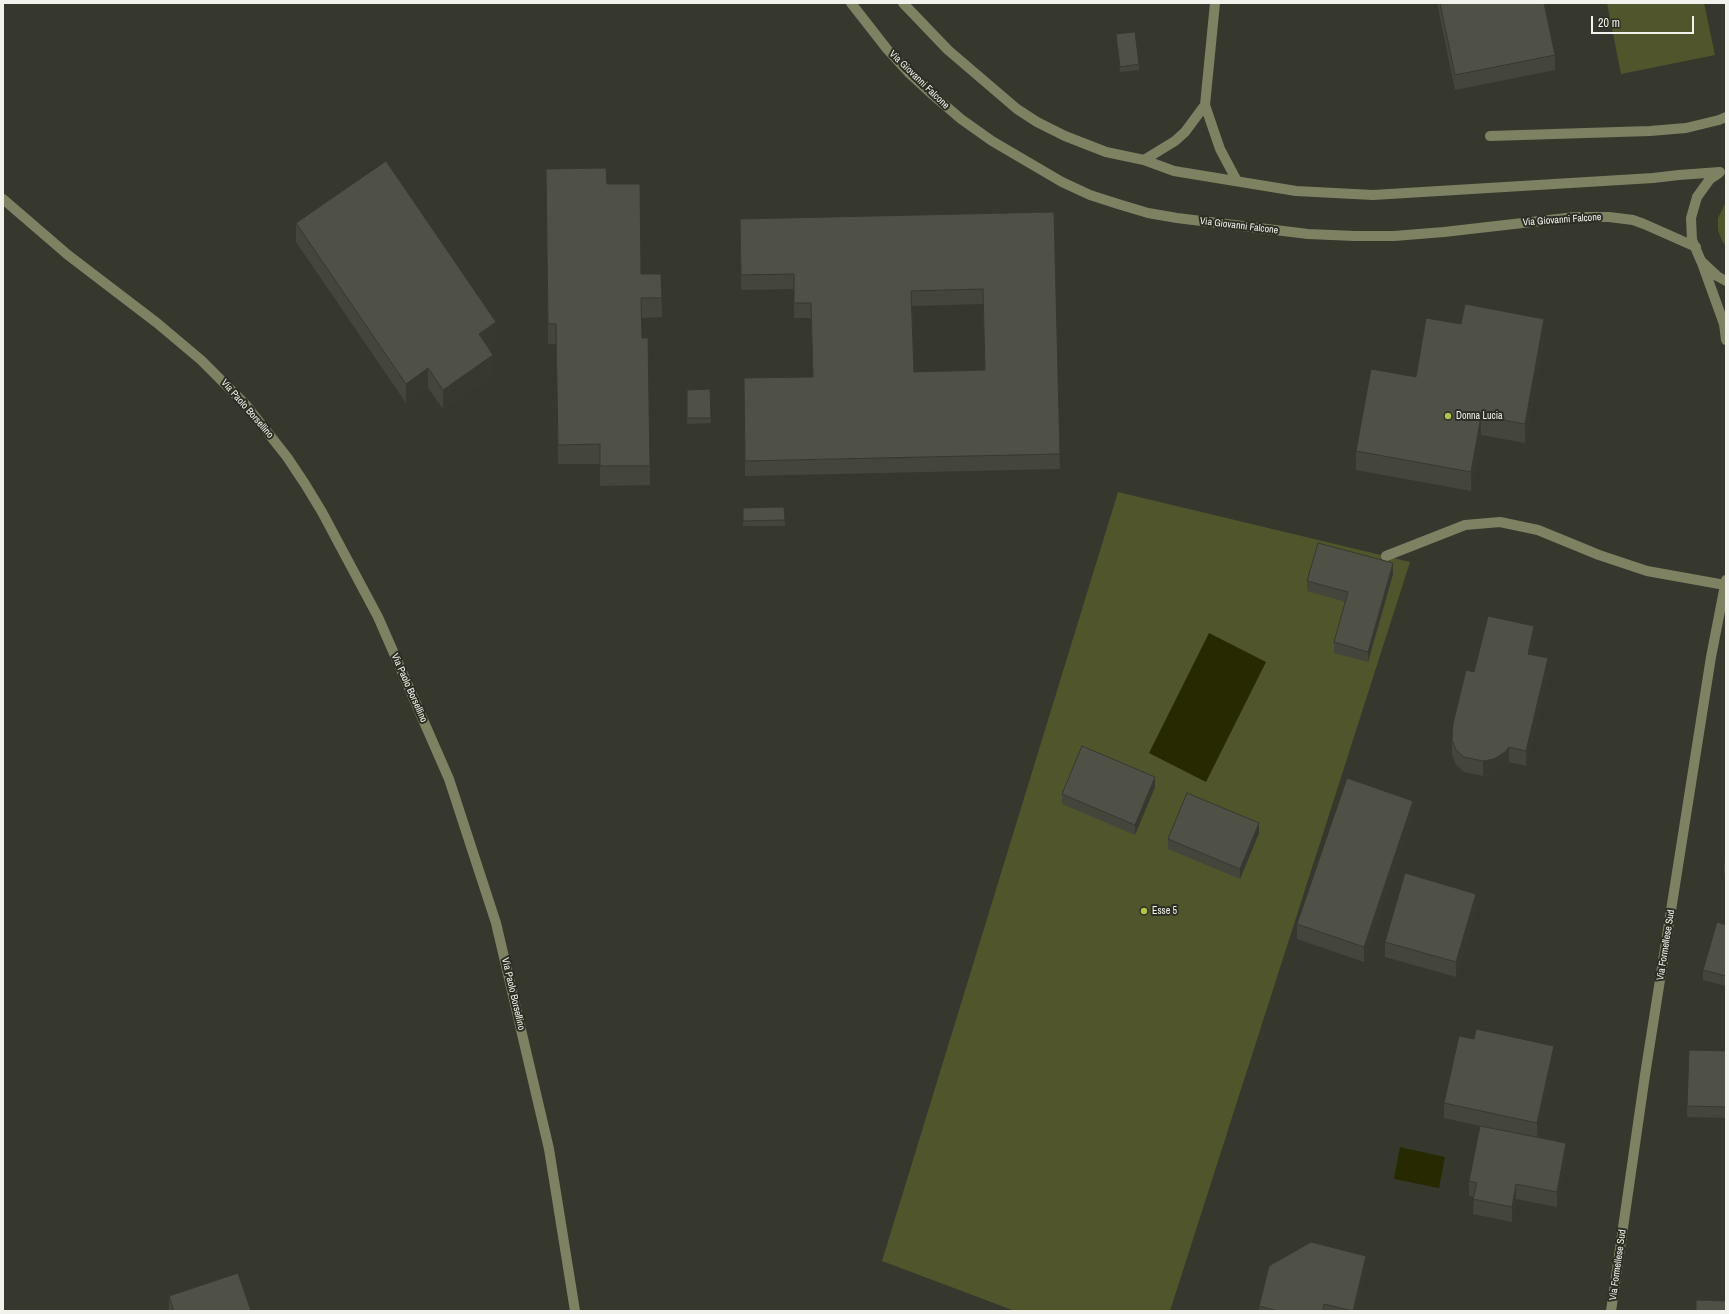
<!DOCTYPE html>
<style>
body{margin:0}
#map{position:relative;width:1729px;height:1314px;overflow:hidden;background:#36382d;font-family:"Archivo Narrow",sans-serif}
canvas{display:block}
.frame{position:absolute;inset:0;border:4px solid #f1f2ec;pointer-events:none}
.scale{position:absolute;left:1591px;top:16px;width:103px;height:18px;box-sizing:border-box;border:2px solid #f1f2ec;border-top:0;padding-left:5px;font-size:12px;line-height:14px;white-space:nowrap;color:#f1f2ec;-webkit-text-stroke:3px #2c2e23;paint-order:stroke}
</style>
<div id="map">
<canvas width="1729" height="1314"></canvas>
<div class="frame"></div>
<div class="scale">20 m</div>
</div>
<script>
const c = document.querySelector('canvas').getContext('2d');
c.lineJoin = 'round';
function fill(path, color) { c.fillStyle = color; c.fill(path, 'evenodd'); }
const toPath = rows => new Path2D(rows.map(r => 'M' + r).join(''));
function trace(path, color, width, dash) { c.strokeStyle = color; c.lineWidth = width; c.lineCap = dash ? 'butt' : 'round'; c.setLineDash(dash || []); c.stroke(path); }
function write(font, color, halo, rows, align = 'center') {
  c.font = font + ' "Archivo Narrow",sans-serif'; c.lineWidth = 4; c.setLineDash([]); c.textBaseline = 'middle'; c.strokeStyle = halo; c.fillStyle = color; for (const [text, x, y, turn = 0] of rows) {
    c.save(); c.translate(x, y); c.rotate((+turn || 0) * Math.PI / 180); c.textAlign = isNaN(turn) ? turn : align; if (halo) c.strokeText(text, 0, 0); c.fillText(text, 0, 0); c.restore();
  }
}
const green = toPath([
 [1607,3,1704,3,1715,55,1621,74],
 [1726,202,1726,246,1722,241,1718,230,1718,218],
 [1118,492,1410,562,1170,1311,1015,1311,882,1261]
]);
const water = toPath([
 [1209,633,1266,662,1206,782,1149,753],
 [1400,1147,1445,1157,1439,1188,1394,1179]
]);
const minor = toPath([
 [851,3,887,49,908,72,933,95,961,119,992,141,1062,182,1090,195,1118,204,1148,213,1177,218,1308,234,1355,236,1394,236,1444,232,1575,217,1609,217,1633,220,1644,224,1696,247],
 [903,3,948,50,1017,109,1037,122,1065,136,1106,152,1144,160,1174,171,1296,191,1373,195,1653,178,1679,175,1720,172],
 [1205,105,1215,3],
 [1490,136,1650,131,1686,128,1719,120,1726,117],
 [1144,160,1175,141,1185,132,1205,105,1220,149,1237,181],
 [1719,173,1710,179,1697,197,1691,218,1692,240,1701,261,1717,276,1726,281],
 [3,199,68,255,157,323,201,360,246,405,287,457,305,484,322,512,378,617,449,779,496,923,549,1149,575,1311],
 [1702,263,1724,324,1726,340],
 [1386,556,1465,525,1500,522,1538,530,1599,555,1647,571,1725,585],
 [1611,1311,1645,1075,1711,657,1726,580]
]);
const wall = toPath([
 [1437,3,1544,3,1555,55,1555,70,1455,90],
 [1116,34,1139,64,1139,70,1120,72],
 [607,184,641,274,661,274,662,317,641,318,642,338,650,466,650,485,600,486,600,464,558,464,556,344,548,344,546,188],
 [1054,212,1060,469,745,476,744,378,813,377,811,318,794,318,794,289,741,290,740,219],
 [983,304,985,370,914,372,912,306],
 [296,223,496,341,488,347,493,375,443,409,428,388,406,403,296,242],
 [1461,324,1544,338,1525,443,1481,435,1471,491,1356,470,1356,451,1416,377],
 [710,389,711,423,687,424,687,390],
 [784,507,785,526,743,526,743,508],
 [1393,574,1368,662,1334,653,1334,642,1346,602,1307,591,1307,581],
 [1534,641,1531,654,1548,673,1526,766,1509,762,1505,767,1494,774,1483,776,1464,772,1456,765,1452,755,1452,740,1474,672],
 [1155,787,1135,835,1062,804,1062,794],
 [1413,816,1364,962,1297,939,1297,924],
 [1259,833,1240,879,1168,849,1168,839],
 [1726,848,1726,874,1724,873,1724,863],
 [1476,909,1456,977,1385,957,1385,942],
 [1726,925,1726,986,1703,980,1703,970],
 [1726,1051,1726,1118,1687,1117,1687,1106],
 [1554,1061,1537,1137,1566,1158,1557,1207,1516,1199,1512,1222,1473,1214,1474,1197,1469,1196,1469,1181,1480,1126,1444,1118,1444,1103],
 [1366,1271,1356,1311,1259,1311,1259,1306],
 [169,1296,251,1311,169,1311]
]);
const shadedWall = toPath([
 [1544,319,1544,338,1525,443,1525,424],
 [496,322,496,341,479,353,479,334],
 [493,355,493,375,443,409,443,390],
 [428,368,428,388,406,403,406,384],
 [1481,416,1481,435,1471,491,1471,472],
 [1393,563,1393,574,1368,662,1368,652],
 [1534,626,1534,641,1528,669,1528,654],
 [1548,658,1548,673,1526,766,1526,751],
 [1509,747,1509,762,1505,767,1494,774,1483,776,1483,761],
 [1155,777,1155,787,1135,835,1135,825],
 [1413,801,1413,816,1364,962,1364,947],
 [1259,823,1259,833,1240,879,1240,869],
 [1476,894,1476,909,1456,977,1456,962],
 [1554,1046,1554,1061,1537,1138,1537,1123],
 [1566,1143,1566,1158,1557,1207,1557,1192],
 [1516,1184,1516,1199,1512,1222,1512,1207],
 [1366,1256,1366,1271,1356,1311,1353,1311]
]);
const building = toPath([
 [1440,3,1544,3,1555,55,1455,75,1440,3],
 [1135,32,1139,64,1120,67,1116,34,1135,32],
 [386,161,496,322,479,334,493,355,443,390,428,368,406,384,296,223,386,161],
 [606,168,607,184,640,184,641,274,661,274,662,298,641,298,642,338,648,338,650,466,600,466,600,444,558,445,556,324,548,324,546,169,606,168],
 [1054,212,1060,454,745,461,744,378,813,377,811,303,794,303,794,274,741,275,740,219,1054,212],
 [983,289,985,370,914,372,911,291,983,289],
 [1465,304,1544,319,1525,424,1481,416,1471,472,1356,451,1371,369,1416,377,1426,318,1461,324,1465,304],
 [710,389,711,418,687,418,687,390,710,389],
 [784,507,785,520,743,521,743,508,784,507],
 [1318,543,1393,563,1368,652,1334,642,1348,592,1307,581,1318,543],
 [1488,616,1534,626,1528,654,1548,658,1526,751,1509,747,1505,752,1494,759,1483,761,1464,757,1456,750,1452,740,1453,724,1466,670,1474,672,1488,616],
 [1082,746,1155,777,1135,825,1062,794,1082,746],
 [1347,778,1413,801,1364,947,1297,924,1347,778],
 [1187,793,1259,823,1240,869,1168,839,1187,793],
 [1726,848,1726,863,1724,863,1726,848],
 [1405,873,1476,894,1456,962,1385,942,1405,873],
 [1717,922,1726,925,1726,976,1703,970,1717,922],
 [1476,1029,1554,1046,1537,1123,1444,1103,1459,1036,1474,1039,1476,1029],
 [1689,1050,1726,1051,1726,1107,1687,1106,1689,1050],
 [1480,1126,1566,1143,1557,1192,1516,1184,1512,1207,1473,1199,1477,1183,1469,1181,1480,1126],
 [1311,1242,1366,1256,1353,1311,1324,1304,1323,1311,1278,1311,1259,1306,1269,1266,1311,1242],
 [238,1273,251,1311,174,1311,169,1296,238,1273],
 [1696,1300,1726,1301,1726,1311,1696,1311,1696,1300]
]);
const markers = [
 [1448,416,4,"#b6c148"],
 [1144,911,4,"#b6c148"]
];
const streetNames = [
 ["Via Giovanni Falcone",919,80,44],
 ["Via Giovanni Falcone",1562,220,-4],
 ["Via Giovanni Falcone",1239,226,7],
 ["Via Paolo Borsellino",247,409,49],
 ["Via Paolo Borsellino",409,688,66],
 ["Via Formellese Sud",1666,945,-81],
 ["Via Paolo Borsellino",513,994,77],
 ["Via Formellese Sud",1618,1265,-82]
];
const poiNames = [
 ["Donna Lucia",1456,416],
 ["Esse 5",1152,911]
];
fill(green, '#50552c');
fill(water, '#272a01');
trace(minor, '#7e8263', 10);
fill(wall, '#44463c');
fill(shadedWall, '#373931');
fill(building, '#4f5146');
trace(building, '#373931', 1);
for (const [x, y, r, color] of markers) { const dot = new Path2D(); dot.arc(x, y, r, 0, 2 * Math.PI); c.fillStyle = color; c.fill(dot); trace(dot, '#2c2e23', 1.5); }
write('10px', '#f1f2ec', '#2c2e23', streetNames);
write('10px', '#f1f2ec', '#2c2e23', poiNames, 'left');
</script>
